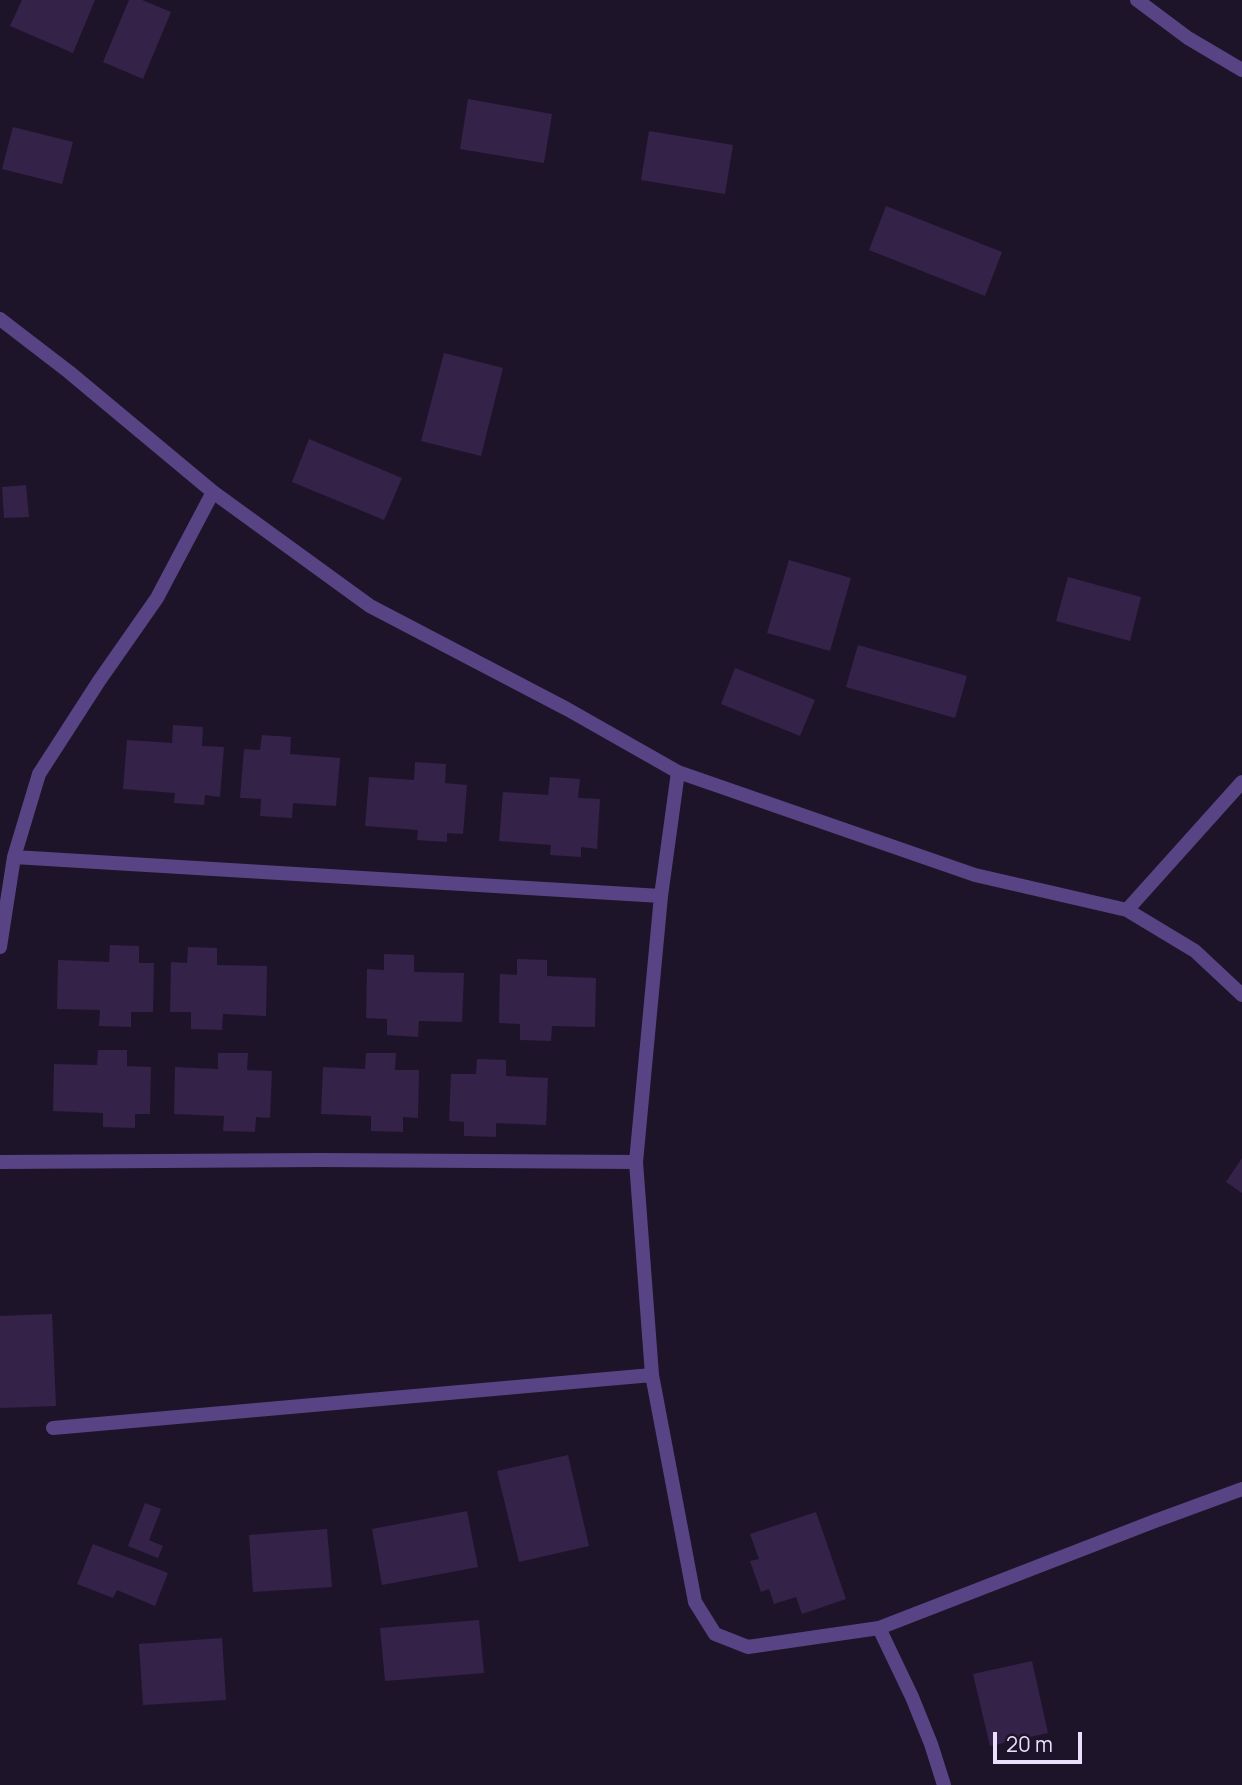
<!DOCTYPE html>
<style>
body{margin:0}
#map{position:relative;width:1242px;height:1785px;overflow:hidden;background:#1e142a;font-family:Manrope,sans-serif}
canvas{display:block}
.scale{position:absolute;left:993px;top:1732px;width:89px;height:32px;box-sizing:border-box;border:4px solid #ebe0fc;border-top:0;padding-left:9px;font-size:21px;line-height:24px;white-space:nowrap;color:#ebe0fc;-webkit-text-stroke:5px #1e142a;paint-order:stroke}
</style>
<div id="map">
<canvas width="1242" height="1785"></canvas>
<div class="scale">20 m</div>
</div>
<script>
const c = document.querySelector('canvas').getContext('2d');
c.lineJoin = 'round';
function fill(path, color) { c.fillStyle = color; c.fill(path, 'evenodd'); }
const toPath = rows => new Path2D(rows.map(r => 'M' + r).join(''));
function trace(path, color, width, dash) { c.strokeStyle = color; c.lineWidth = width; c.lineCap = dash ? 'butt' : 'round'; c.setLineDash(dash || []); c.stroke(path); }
const building = toPath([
 [22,0,95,0,73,53,10,26],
 [129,0,142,0,171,12,143,79,103,62],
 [468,99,552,114,544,163,460,149],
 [13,127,73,142,62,184,2,169],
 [649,131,733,145,725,194,641,180],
 [886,206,1002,252,985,296,869,250],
 [444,353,503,368,481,456,421,441],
 [309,439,402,478,384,520,292,482],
 [26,485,29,517,4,518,2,487],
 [789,560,851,578,830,651,767,633],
 [1068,577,1141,597,1130,641,1056,621],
 [858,645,967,676,955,718,846,687],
 [735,668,815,700,800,736,721,704],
 [173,725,203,727,202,746,224,747,220,797,205,795,204,805,174,803,175,793,123,789,127,740,172,743],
 [262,735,291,737,290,754,340,758,336,806,293,803,292,818,260,816,261,799,240,798,244,749,260,750],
 [415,762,446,764,445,783,467,785,463,834,447,833,447,842,417,840,418,830,365,826,369,777,414,780],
 [550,777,580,779,578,798,600,799,597,849,581,847,581,857,550,855,551,845,499,841,503,792,548,795],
 [110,945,139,946,139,963,154,963,153,1012,131,1012,131,1027,99,1026,100,1010,57,1009,58,960,109,962],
 [188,947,217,948,217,965,267,966,266,1016,223,1014,222,1030,191,1029,191,1012,170,1012,171,962,187,963],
 [384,954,414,955,414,972,464,973,462,1022,419,1021,418,1037,387,1035,387,1019,366,1018,367,969,384,970],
 [517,959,547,960,547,976,596,978,595,1027,552,1026,551,1041,520,1040,520,1024,499,1023,500,974,517,975],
 [98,1050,127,1050,127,1066,151,1067,150,1114,135,1114,135,1128,103,1127,103,1113,53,1111,54,1064,97,1065],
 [218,1053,248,1053,247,1070,272,1071,270,1118,256,1117,255,1132,223,1131,224,1116,174,1114,175,1067,218,1069],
 [366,1053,396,1053,395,1070,419,1070,418,1118,403,1117,403,1132,371,1131,371,1116,321,1114,323,1067,365,1069],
 [477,1059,506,1060,506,1076,548,1078,546,1125,496,1123,496,1137,464,1136,464,1122,449,1121,451,1074,476,1074],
 [1242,1158,1242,1193,1226,1182],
 [52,1314,56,1406,0,1408,0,1316],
 [568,1455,589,1546,519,1562,497,1471],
 [145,1503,161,1509,149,1540,163,1546,158,1558,128,1546],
 [467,1511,478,1567,382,1585,372,1529],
 [816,1512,846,1599,802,1614,796,1597,774,1604,769,1589,761,1592,750,1561,759,1559,750,1534],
 [327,1529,332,1587,253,1592,249,1535],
 [93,1544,168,1573,155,1606,117,1590,113,1598,77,1584],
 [479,1620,484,1673,385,1681,380,1628],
 [222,1638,226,1700,143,1705,139,1644],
 [1032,1661,1048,1733,990,1746,973,1674]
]);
const street = toPath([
 [1137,0,1188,38,1242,70],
 [0,319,69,372,213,492,370,606,567,709,678,772,975,875,1127,910,1195,951,1242,995],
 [678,772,661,896,636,1162,652,1375,695,1602,715,1634,748,1647,879,1628,1155,1521,1242,1489],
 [14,857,661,896],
 [1127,910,1242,782],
 [0,947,14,857,39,774,99,681,157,598,213,492],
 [0,1162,321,1160,636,1162],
 [53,1428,652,1375],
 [879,1628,912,1697,931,1744,944,1785]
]);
fill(building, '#342249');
trace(street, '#584484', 14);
</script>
